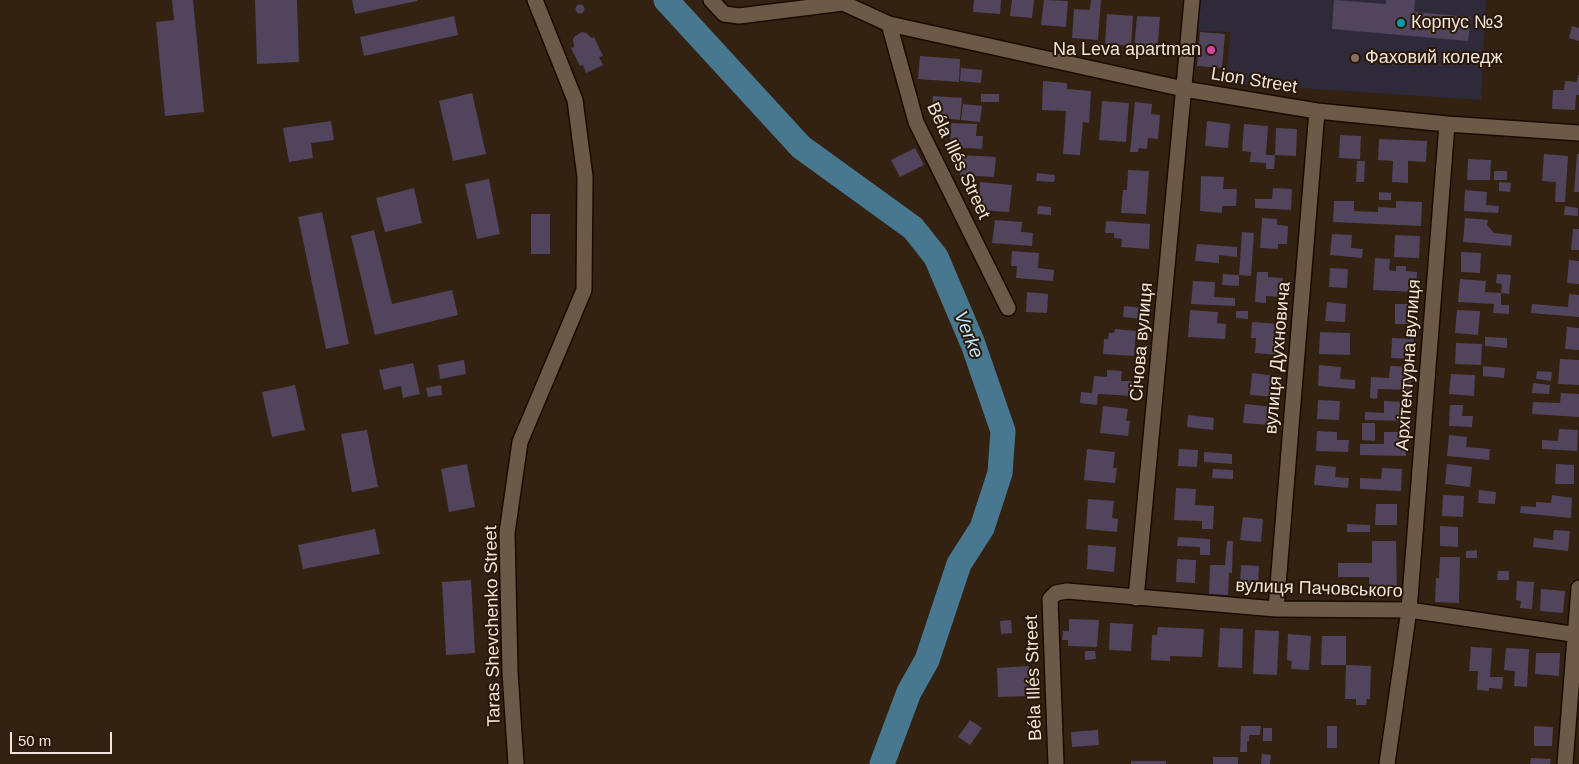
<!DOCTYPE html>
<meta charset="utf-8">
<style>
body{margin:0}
#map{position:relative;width:1579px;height:764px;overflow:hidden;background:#332111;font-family:Arial,sans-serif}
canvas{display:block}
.scale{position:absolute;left:10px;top:732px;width:102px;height:22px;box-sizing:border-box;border:2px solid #f2e5db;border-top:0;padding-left:6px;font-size:15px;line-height:18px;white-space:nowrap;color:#f2e5db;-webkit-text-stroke:4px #291707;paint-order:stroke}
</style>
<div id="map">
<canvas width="1579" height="764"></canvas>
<div class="scale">50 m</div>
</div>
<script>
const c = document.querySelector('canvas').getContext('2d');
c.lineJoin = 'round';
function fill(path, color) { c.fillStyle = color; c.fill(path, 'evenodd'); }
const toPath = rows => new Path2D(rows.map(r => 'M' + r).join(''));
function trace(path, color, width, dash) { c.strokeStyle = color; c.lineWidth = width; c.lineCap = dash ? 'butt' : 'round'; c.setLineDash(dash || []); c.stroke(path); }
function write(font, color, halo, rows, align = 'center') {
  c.font = font + ' Arial,sans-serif'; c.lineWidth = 4; c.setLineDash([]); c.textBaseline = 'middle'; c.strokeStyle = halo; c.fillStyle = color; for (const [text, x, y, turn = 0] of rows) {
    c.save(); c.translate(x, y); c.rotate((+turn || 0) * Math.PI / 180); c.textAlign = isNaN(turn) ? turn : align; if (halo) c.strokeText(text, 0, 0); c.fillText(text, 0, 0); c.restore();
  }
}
const education = toPath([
 [1198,0,1486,0,1481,100,1225,83,1231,32,1196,31]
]);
const river = toPath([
 [666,0,801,147,913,228,936,257,973,344,1003,431,1000,473,982,528,959,564,927,660,909,692,882,764]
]);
const building = toPath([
 [172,0,193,0,204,112,165,116,156,22,174,20],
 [255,0,297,0,299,62,257,64],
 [352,0,417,0,417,1,355,14],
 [974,0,1001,0,1000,14,973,12],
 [1012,0,1034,0,1032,18,1010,16],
 [1044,0,1068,1,1066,27,1041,25],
 [1091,0,1101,0,1098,40,1072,38,1074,9,1090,10],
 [1334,0,1386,4,1386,0,1415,0,1414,12,1471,17,1468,41,1332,29],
 '575.5 9a4.5 4.5 0 1 1 9 0a4.5 4.5 0 1 1-9 0Z',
 [1107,14,1133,16,1131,46,1105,44],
 [454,16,458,35,364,56,360,37],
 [1137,16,1160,17,1157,52,1134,50],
 [1572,26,1579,28,1579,41,1569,38],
 [582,32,586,33,592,38,594,37,603,56,599,57,603,65,586,73,583,65,580,66,571,48,574,47,573,39,575,36],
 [1200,32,1225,34,1222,68,1197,66],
 [920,56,960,59,959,82,918,79],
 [961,68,982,70,981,83,960,81],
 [1578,75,1579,75,1579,95,1576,95,1575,110,1552,109,1553,90,1564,90,1565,81,1577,82],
 [1043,81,1067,83,1067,89,1091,91,1089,123,1083,122,1080,155,1063,154,1066,111,1042,110],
 [472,93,486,154,453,161,439,101],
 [981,94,999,94,999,102,981,102],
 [933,96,962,98,960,120,931,117],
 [1102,101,1129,103,1126,142,1099,140],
 [1135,102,1152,104,1151,114,1160,115,1158,139,1148,138,1147,149,1139,148,1138,152,1130,152],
 [963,104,982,106,980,122,961,120],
 [331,121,334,140,311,143,313,158,289,162,283,128],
 [1207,121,1230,124,1228,148,1205,146],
 [951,123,977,124,976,136,983,136,982,149,950,147],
 [1244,124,1268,126,1266,155,1275,155,1274,169,1266,169,1266,163,1250,162,1251,152,1242,151],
 [1276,128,1297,129,1296,156,1275,155],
 [1340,135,1361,136,1360,159,1339,158],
 [1379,139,1427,141,1426,162,1408,161,1408,183,1392,182,1393,161,1378,160],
 [915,148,924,165,900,177,891,160],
 [1544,154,1568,156,1565,202,1555,202,1556,182,1542,181],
 [1577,154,1579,154,1579,192,1574,192],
 [961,155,996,157,994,177,960,175],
 [1468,159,1491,160,1490,180,1467,180],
 [1357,161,1365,161,1364,182,1356,182],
 [1128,170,1149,171,1146,214,1121,213,1123,190,1127,190],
 [1494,171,1507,171,1507,180,1494,180],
 [1037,173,1055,175,1054,182,1036,181],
 [1201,176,1224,177,1223,189,1237,189,1236,206,1222,206,1222,213,1200,211],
 [489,179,500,234,477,239,465,184],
 [980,182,1012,185,1009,212,978,210],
 [1499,182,1511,183,1510,192,1499,191],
 [414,188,422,223,385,232,376,198],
 [1273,188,1292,189,1291,210,1255,208,1255,199,1272,199],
 [1465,190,1487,192,1486,205,1499,206,1498,213,1464,211],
 [1379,192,1391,193,1391,200,1379,200],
 [1334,201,1354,201,1354,211,1378,212,1378,207,1396,208,1396,201,1422,202,1421,226,1333,222],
 [1038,206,1051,207,1051,215,1037,214],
 [1565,206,1578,208,1578,216,1564,215],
 [322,212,349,344,326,349,298,217],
 [531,214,550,214,550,254,531,254],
 [1262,218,1277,219,1277,225,1288,226,1287,244,1278,244,1278,249,1260,248],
 [1465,218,1488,220,1487,225,1494,233,1512,235,1511,246,1463,242],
 [995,220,1022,222,1021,232,1033,233,1032,246,992,243],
 [1106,221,1150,224,1149,249,1121,247,1122,239,1114,238,1114,233,1105,233],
 [1573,229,1579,229,1579,250,1571,250],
 [374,230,392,304,452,290,458,315,375,335,351,236],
 [1242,232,1254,233,1251,276,1239,275],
 [1332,234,1352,235,1351,248,1363,249,1362,258,1330,255],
 [1395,235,1420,236,1419,258,1394,257],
 [1197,244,1237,247,1237,257,1219,255,1219,263,1195,261],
 [1012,251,1039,253,1038,268,1054,270,1053,281,1016,278,1017,266,1011,266],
 [1461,252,1481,253,1480,273,1461,272],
 [1375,258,1390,259,1389,270,1396,271,1396,266,1406,266,1406,271,1417,272,1416,292,1373,290],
 [1569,260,1579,261,1579,284,1567,283],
 [1330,268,1348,269,1347,288,1329,287],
 [1257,272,1268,272,1268,277,1283,278,1282,297,1266,296,1266,303,1255,302],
 [1223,274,1239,275,1239,286,1222,285],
 [1497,274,1511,275,1509,294,1501,293,1502,284,1496,283],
 [1460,279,1486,281,1485,292,1501,293,1501,305,1509,305,1509,314,1493,313,1494,304,1458,302],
 [1193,281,1215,282,1214,297,1235,298,1235,306,1191,304],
 [1027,292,1048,294,1047,313,1026,312],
 [1569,294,1579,295,1579,317,1531,313,1532,304,1568,307],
 [1327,302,1346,304,1345,322,1325,321],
 [1395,304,1413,304,1413,324,1395,324],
 [1124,306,1142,308,1141,319,1123,317],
 [1190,310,1218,312,1217,323,1226,324,1225,339,1188,337],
 [1457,310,1480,311,1478,335,1455,333],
 [1236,311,1248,311,1248,319,1236,318],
 [1252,322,1280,324,1277,355,1255,353,1256,338,1251,338],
 [1567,327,1579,328,1579,350,1565,349],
 [1115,329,1136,331,1134,356,1103,354,1104,339,1108,339,1109,333,1114,333],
 [1320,332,1350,333,1350,355,1319,354],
 [1485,337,1507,338,1507,348,1485,346],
 [1392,338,1414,339,1413,359,1391,358],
 [1456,343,1482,344,1481,365,1455,364],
 [1560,359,1579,360,1579,385,1558,384],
 [464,360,466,374,440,379,438,365],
 [413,363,420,394,403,398,401,386,384,390,379,370],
 [1319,365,1341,367,1340,379,1355,380,1355,389,1318,386],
 [1390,366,1412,367,1411,390,1378,389,1377,399,1370,398,1371,377,1389,378],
 [1483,366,1505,368,1504,378,1483,376],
 [1107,370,1122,371,1121,381,1133,381,1132,396,1098,394,1097,405,1080,403,1081,392,1092,393,1094,376,1107,377],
 [1537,371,1552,372,1551,381,1536,379],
 [1252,373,1276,376,1274,397,1250,395],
 [1451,374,1475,375,1474,396,1449,394],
 [1533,383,1550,385,1549,394,1532,393],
 [295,385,305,430,272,437,262,392],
 [441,385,442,395,428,397,426,388],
 [1561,393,1579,394,1579,417,1532,414,1533,402,1560,403],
 [1318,400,1340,401,1339,420,1317,419],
 [1384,401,1406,402,1405,421,1365,420,1365,412,1384,413],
 [1245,404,1274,407,1272,425,1243,423],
 [1450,405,1463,405,1462,416,1473,416,1472,427,1449,426],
 [1103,406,1128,409,1126,421,1130,421,1128,436,1100,433],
 [1188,415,1214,418,1213,430,1187,427],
 [1362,423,1375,423,1375,441,1362,440],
 [1559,429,1578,430,1577,451,1542,449,1542,440,1558,441],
 [367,430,378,487,352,492,341,434],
 [1317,431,1337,432,1337,440,1349,440,1348,452,1316,451],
 [1384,432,1407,432,1406,456,1360,455,1360,444,1384,444],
 [1449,435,1467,437,1466,447,1490,449,1489,460,1447,456],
 [1087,449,1115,452,1113,468,1117,468,1115,483,1084,480],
 [1179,449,1198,450,1197,467,1178,466],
 [1204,452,1232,454,1232,464,1204,462],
 [467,464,475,507,449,512,441,469],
 [1447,464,1472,467,1470,487,1445,484],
 [1556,464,1574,465,1574,484,1555,484],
 [1316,465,1336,467,1335,477,1349,478,1348,488,1314,485],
 [1382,468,1402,469,1401,491,1360,489,1360,478,1381,479],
 [1213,469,1233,470,1233,479,1212,478],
 [1176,488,1196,489,1195,505,1214,506,1213,529,1202,529,1202,521,1174,520],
 [1479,490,1496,492,1495,504,1478,503],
 [1443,495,1464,496,1463,517,1442,516],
 [1552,495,1572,498,1571,518,1520,513,1521,506,1536,507,1536,502,1551,503],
 [1088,499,1114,501,1112,518,1118,519,1117,532,1086,529],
 [1376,504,1397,504,1397,525,1375,525],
 [1243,517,1263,519,1261,542,1240,540],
 [1347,524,1370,525,1370,532,1347,532],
 [1440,526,1458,527,1458,547,1440,546],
 [375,529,380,554,303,569,298,545],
 [1554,530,1570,531,1568,551,1533,547,1534,538,1553,540],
 [1178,537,1210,539,1210,555,1200,555,1200,547,1177,546],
 [1227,541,1233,541,1232,573,1229,573,1228,595,1209,594,1210,565,1225,565],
 [1372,541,1396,541,1397,591,1369,591,1369,577,1338,577,1338,563,1372,563],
 [1088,545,1116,547,1114,572,1087,569],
 [1477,550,1477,558,1466,558,1466,551],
 [1440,557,1460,557,1459,603,1435,602,1436,578,1439,578],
 [1177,559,1196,560,1195,583,1176,582],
 [1241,565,1259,566,1258,586,1240,585],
 [1498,571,1509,571,1509,580,1497,580],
 [471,580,475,653,446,655,442,582],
 [1517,581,1534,582,1532,609,1520,608,1521,601,1516,600],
 [1541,589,1565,591,1563,613,1540,611],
 [1069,619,1099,620,1097,647,1068,646,1068,640,1062,640,1063,631,1069,631],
 [1011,620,1012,633,1001,634,1000,621],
 [1110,623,1133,624,1131,651,1109,650],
 [1158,627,1204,629,1202,657,1170,656,1170,661,1151,660,1152,635,1157,635],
 [1220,628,1243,629,1242,668,1218,667],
 [1255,630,1279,631,1277,675,1253,674],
 [1288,634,1311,636,1309,670,1291,669,1292,661,1287,660],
 [1322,636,1346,636,1346,665,1321,665],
 [1471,647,1492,648,1490,677,1503,677,1502,689,1489,688,1489,691,1477,690,1478,671,1469,671],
 [1506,648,1529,649,1527,687,1514,686,1515,671,1504,670],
 [1085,651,1095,651,1096,659,1085,660],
 [1536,653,1560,653,1559,676,1535,674],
 [1346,665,1371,666,1370,699,1367,699,1366,705,1356,705,1356,699,1345,699],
 [1029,666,1030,696,998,697,997,668],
 [970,720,982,728,970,745,958,737],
 [1241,726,1261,726,1260,735,1249,735,1249,741,1247,741,1247,752,1240,752],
 [1327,726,1337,726,1337,748,1327,748],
 [1534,726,1553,727,1552,746,1534,746],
 [1263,728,1272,728,1272,741,1263,741],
 [1098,730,1099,745,1072,747,1071,732],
 [1262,754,1271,755,1270,764,1261,764],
 [1213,757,1238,757,1238,764,1213,764],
 [1531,758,1551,759,1550,764,1530,764],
 [1131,761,1166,761,1166,764,1131,764]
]);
const minor = toPath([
 [711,0,724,14,739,16,843,3,842,0],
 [843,3,889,24,1184,89,1317,111,1447,124,1579,133],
 [889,24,916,122,1008,308],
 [1136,598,1192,0],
 [1276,609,1317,111],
 [516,764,510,672,507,533,520,442,584,290,585,177,575,100,535,0],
 [1056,764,1050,599,1056,593,1067,591,1276,609,1409,610,1579,635],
 [1387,764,1409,610,1447,124],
 [1565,764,1579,588]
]);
const markers = [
 [1401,23,5,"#0f9aa8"],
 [1211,50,5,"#d1479c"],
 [1355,58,5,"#8d6e63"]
];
const poiNames = [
 ["Корпус №3",1411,23],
 ["Na Leva apartman",1201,50,"right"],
 ["Фаховий коледж",1365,58]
];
const streetNames = [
 ["Lion Street",1254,81,9],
 ["Béla Illés Street",958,161,65],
 ["Січова вулиця",1142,342,-85],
 ["вулиця Духновича",1278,358,-85],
 ["Архітектурна вулиця",1409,365,-86],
 ["вулиця Пачовського",1319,589,2],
 ["Taras Shevchenko Street",493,626,-91],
 ["Béla Illés Street",1034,678,-92]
];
const waterNames = [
 ["Verke",968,335,68]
];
fill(education, '#2e2a3a');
trace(river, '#48788f', 25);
fill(building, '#50455c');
trace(minor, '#1a0a00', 18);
trace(minor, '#6d5947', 15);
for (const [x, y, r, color] of markers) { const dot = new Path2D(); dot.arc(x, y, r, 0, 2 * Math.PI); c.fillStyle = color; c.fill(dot); trace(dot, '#291707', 2); }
write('18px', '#f2e5db', '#291707', poiNames, 'left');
write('18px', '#f2e5db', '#291707', streetNames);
write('italic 19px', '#bae7ff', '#291707', waterNames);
</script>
